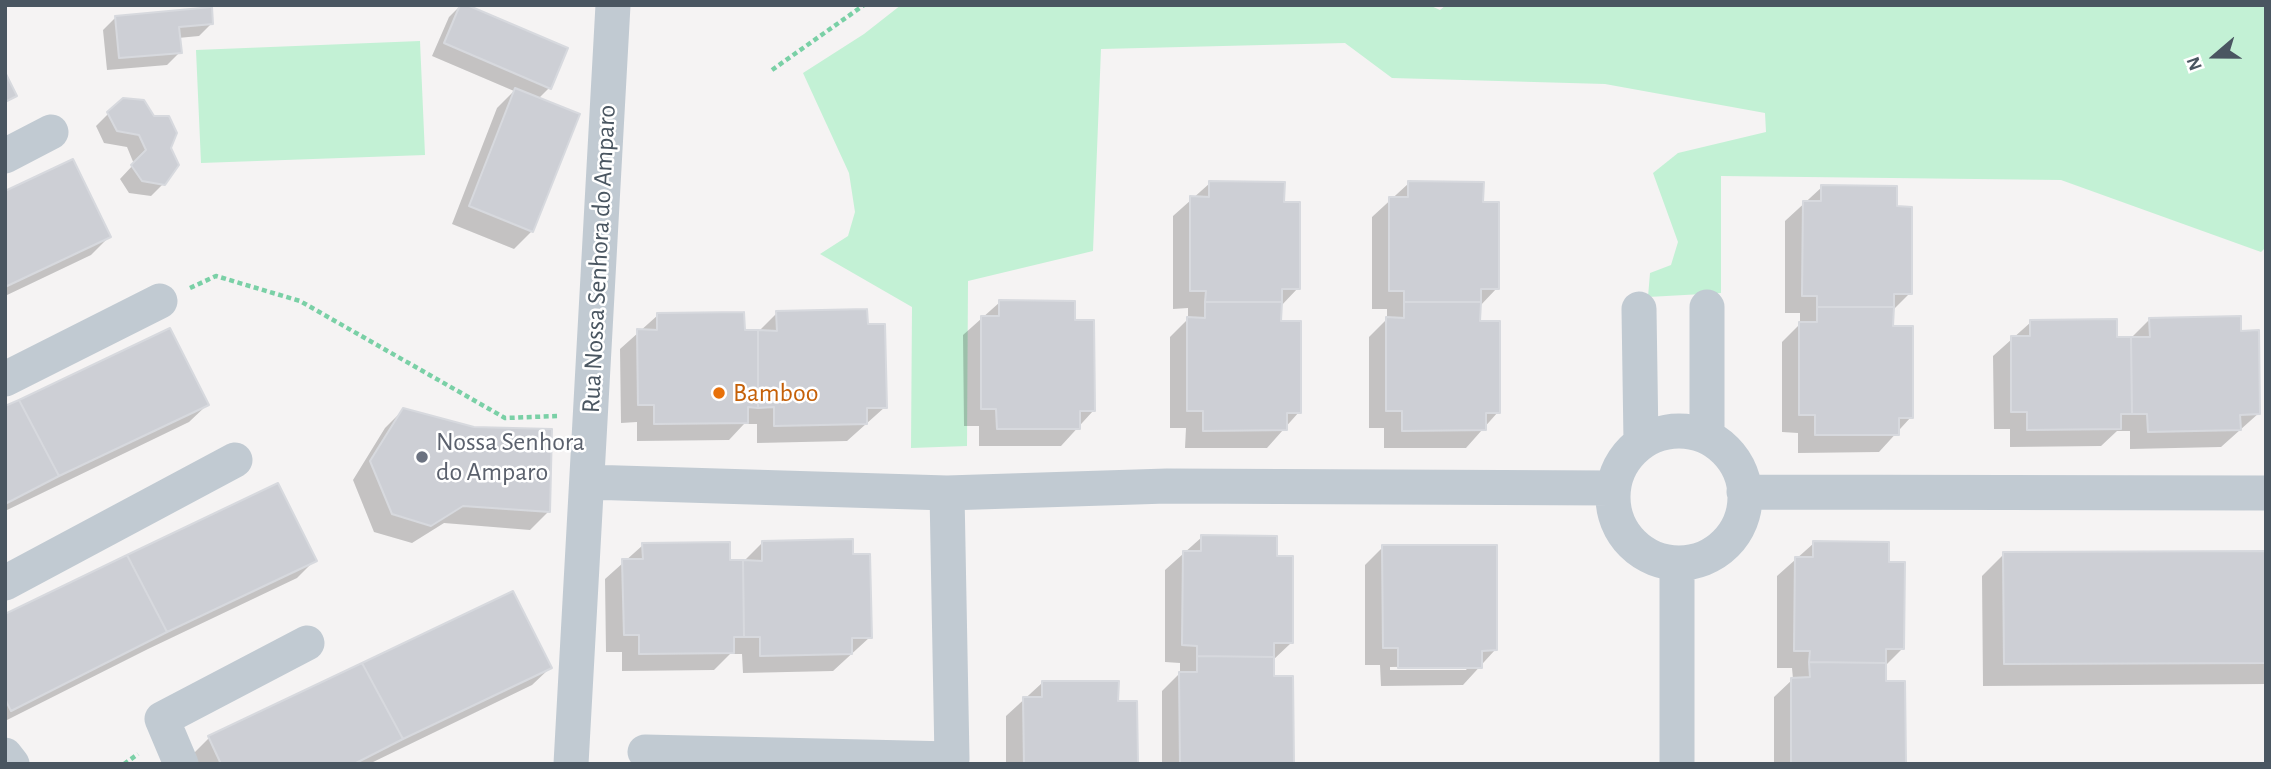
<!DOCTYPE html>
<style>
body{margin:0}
#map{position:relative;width:2271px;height:769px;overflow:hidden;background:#f5f3f3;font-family:"Alegreya Sans",sans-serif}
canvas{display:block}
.frame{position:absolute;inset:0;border:7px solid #4a5661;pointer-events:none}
.north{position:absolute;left:2180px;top:21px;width:70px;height:70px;-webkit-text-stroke:5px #fff;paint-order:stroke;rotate:250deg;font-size:19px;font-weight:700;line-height:28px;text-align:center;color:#4a5661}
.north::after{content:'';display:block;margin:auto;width:24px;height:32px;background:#4a5661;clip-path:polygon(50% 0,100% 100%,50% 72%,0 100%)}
</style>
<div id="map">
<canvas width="2271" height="769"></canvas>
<div class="frame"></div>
<div class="north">N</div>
</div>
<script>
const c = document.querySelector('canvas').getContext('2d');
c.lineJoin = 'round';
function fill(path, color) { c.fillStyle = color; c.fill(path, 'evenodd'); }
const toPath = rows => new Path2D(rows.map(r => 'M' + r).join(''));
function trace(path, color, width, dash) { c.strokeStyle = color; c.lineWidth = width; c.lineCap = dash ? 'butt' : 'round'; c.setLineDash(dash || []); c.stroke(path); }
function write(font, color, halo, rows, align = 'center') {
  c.font = font + ' "Alegreya Sans",sans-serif'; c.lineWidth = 5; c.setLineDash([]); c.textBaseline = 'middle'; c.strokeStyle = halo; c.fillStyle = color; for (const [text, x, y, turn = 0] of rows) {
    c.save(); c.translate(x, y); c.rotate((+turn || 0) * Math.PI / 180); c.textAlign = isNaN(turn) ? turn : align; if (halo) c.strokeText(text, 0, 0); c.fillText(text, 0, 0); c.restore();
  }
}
const green = toPath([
 [901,5,1429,5,1440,10,1446,5,2266,5,2266,247,2261,252,2061,180,1721,176,1721,293,1648,297,1650,273,1671,265,1678,242,1653,173,1678,153,1766,132,1765,113,1605,84,1392,78,1345,43,1101,49,1093,251,968,281,967,446,911,448,912,307,820,254,848,236,855,212,849,173,803,73,864,34],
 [420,41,425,155,201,163,196,50]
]);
const shadow = toPath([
 [461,5,549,88,538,99,532,231,514,249,452,224,497,108,514,91,432,56,449,17],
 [116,17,211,24,199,36,178,38,180,52,167,65,107,70,103,30],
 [108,114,153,118,169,148,164,183,151,196,129,193,120,179,134,164,127,147,104,143,96,126],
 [1210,183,1283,203,1298,288,1280,307,1280,323,1299,412,1267,448,1185,448,1186,428,1170,428,1170,337,1188,319,1188,308,1173,309,1173,216],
 [1409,183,1482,203,1497,288,1479,307,1479,323,1498,412,1466,448,1384,448,1384,428,1369,428,1369,337,1387,319,1387,309,1372,309,1372,217],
 [1822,187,1895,208,1910,293,1892,311,1892,328,1911,417,1879,452,1798,453,1798,433,1782,432,1782,342,1800,324,1800,313,1785,313,1785,221],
 [5,193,109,237,91,255,5,296],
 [1000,302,1073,321,1093,411,1061,446,979,446,979,426,964,426,963,335],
 [777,313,866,326,885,407,847,441,757,443,757,424,744,424,729,440,637,441,637,422,621,423,620,349,658,315,743,332,759,331],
 [2150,319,2239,332,2259,413,2221,447,2130,449,2130,431,2117,431,2101,446,2010,447,2010,429,1994,429,1993,356,2031,322,2116,338,2132,337],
 [207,405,189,422,5,511,5,408],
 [403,410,548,512,530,530,444,523,412,543,374,532,353,480,385,428],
 [1202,537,1275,557,1291,643,1272,661,1272,677,1292,764,1162,764,1162,691,1180,673,1180,663,1165,662,1165,570],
 [762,543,851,556,870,637,833,671,743,673,742,654,730,654,714,670,622,671,622,652,606,652,605,579,643,545,728,562,744,561],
 [1814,543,1887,563,1903,648,1884,667,1884,683,1904,764,1774,764,1774,697,1793,679,1792,668,1777,668,1777,576],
 [1383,547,1495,650,1463,685,1381,686,1380,665,1365,665,1365,565],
 [1469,666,1466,670,1390,670,1390,667],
 [2266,553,2266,684,1983,686,1982,576,2004,554],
 [315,560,297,578,148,649,5,721,5,615],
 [512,593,550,668,532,685,369,764,195,764,191,756,209,738],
 [1042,683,1136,764,1006,764,1006,716]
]);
const building = toPath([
 [460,5,467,5,568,48,551,89,444,43,460,5],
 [212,7,213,24,179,27,182,53,119,58,115,16,212,7],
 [5,72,17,96,5,102,5,72],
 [515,88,580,114,533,232,469,206,515,88],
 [123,98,144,100,154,116,169,116,177,133,171,148,179,165,165,185,142,181,131,165,146,150,139,135,117,131,107,112,123,98],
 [73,159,111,237,5,287,5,191,73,159],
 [1209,181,1285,182,1284,202,1300,202,1300,289,1282,289,1282,302,1205,302,1206,291,1190,291,1190,196,1209,197,1209,181],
 [1408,181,1484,182,1483,202,1499,202,1499,289,1481,289,1481,302,1404,302,1404,291,1389,291,1389,197,1408,197,1408,181],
 [1821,185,1897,186,1897,206,1912,207,1912,294,1894,294,1894,307,1817,307,1817,296,1802,296,1803,201,1821,201,1821,185],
 [999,300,1075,301,1075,320,1094,320,1095,411,1080,411,1080,429,997,429,996,409,981,409,981,316,999,316,999,300],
 [1205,302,1282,302,1281,321,1301,321,1301,413,1287,413,1287,430,1203,431,1203,411,1187,411,1187,317,1205,318,1205,302],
 [1404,302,1481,302,1480,321,1500,321,1500,413,1486,413,1486,430,1402,431,1402,411,1386,411,1386,317,1404,318,1404,302],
 [1817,307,1894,307,1893,326,1913,326,1913,418,1899,418,1899,435,1815,435,1815,415,1799,415,1799,322,1817,322,1817,307],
 [867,309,868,324,885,324,887,408,867,408,867,424,774,426,774,407,758,408,758,330,777,331,776,311,867,309],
 [744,312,745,330,758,330,758,408,748,407,748,423,654,424,654,405,638,405,637,329,657,330,657,313,744,312],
 [2241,316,2241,331,2259,330,2260,414,2240,415,2241,430,2148,432,2147,414,2132,414,2131,337,2150,337,2149,318,2241,316],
 [2117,319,2117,337,2131,337,2132,414,2121,414,2121,429,2027,430,2027,412,2011,412,2011,336,2030,336,2030,320,2117,319],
 [170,328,209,405,59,476,19,400,170,328],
 [19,400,59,476,5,504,5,406,19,400],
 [403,408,474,427,552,429,550,512,463,506,431,526,392,514,370,461,403,408],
 [278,483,317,561,167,632,127,555,278,483],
 [1201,535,1277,536,1277,556,1293,556,1293,643,1274,643,1274,657,1197,656,1197,646,1182,645,1183,551,1201,551,1201,535],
 [853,539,853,554,870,554,872,638,852,638,852,654,760,656,760,637,744,637,743,560,762,561,762,541,853,539],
 [1813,541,1889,542,1889,562,1905,562,1904,649,1886,649,1886,663,1809,662,1810,651,1794,651,1795,557,1813,557,1813,541],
 [730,542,730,560,743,560,744,637,734,637,734,653,639,654,639,635,624,635,622,559,643,559,642,543,730,542],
 [1382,545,1497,545,1497,650,1482,651,1482,668,1398,668,1398,648,1383,648,1382,545],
 [2266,551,2266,663,2004,664,2003,552,2266,551],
 [127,555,167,632,11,711,5,699,5,614,127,555],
 [513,591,552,668,403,739,362,663,513,591],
 [1197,656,1274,657,1274,676,1293,676,1294,764,1180,764,1179,672,1197,672,1197,656],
 [1809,662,1886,663,1886,681,1905,681,1906,764,1791,764,1791,678,1810,677,1809,662],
 [362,663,403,739,354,764,221,764,208,736,362,663],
 [1042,681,1119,681,1118,701,1137,701,1138,764,1024,764,1023,697,1042,697,1042,681]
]);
const path = toPath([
 [772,70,864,5],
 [190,288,216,276,300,301,505,418,557,416],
 [124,764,138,754]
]);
const minor = toPath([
 [5,156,51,132],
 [1639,309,1641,442],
 [5,379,160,301],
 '1613 497a66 66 0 1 1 132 0a66 66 0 1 1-132 0Z',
 [1707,437,1707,307],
 [587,482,947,493,1167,486,1613,488],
 [1744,492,2266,493],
 [5,583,235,460],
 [645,752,952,759,947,493],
 [5,755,12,764],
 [181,764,162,719,307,643],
 [571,764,613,5],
 [1677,764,1677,563]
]);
const markers = [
 [719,393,7,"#e8710a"],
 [422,457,7,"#6b7280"]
];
const streetNames = [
 ["Rua Nossa Senhora do Amparo",599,259,-87]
];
const foodNames = [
 ["Bamboo",733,393]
];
const worshipNames = [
 ["Nossa Senhora",436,442],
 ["do Amparo",436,472]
];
fill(green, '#c3f1d5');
fill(shadow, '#0003');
fill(building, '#cdcfd5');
trace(building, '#d7d9de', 2);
trace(path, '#7ad0a6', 4.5, [5, 3.5]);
trace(minor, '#c1cad2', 35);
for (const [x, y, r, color] of markers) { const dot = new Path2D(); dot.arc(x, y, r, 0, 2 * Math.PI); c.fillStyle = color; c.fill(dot); trace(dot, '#fff', 2.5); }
write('26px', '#4a5661', '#fff', streetNames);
write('26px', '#c56008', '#fff', foodNames, 'left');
write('26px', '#5b616d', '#fff', worshipNames, 'left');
</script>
